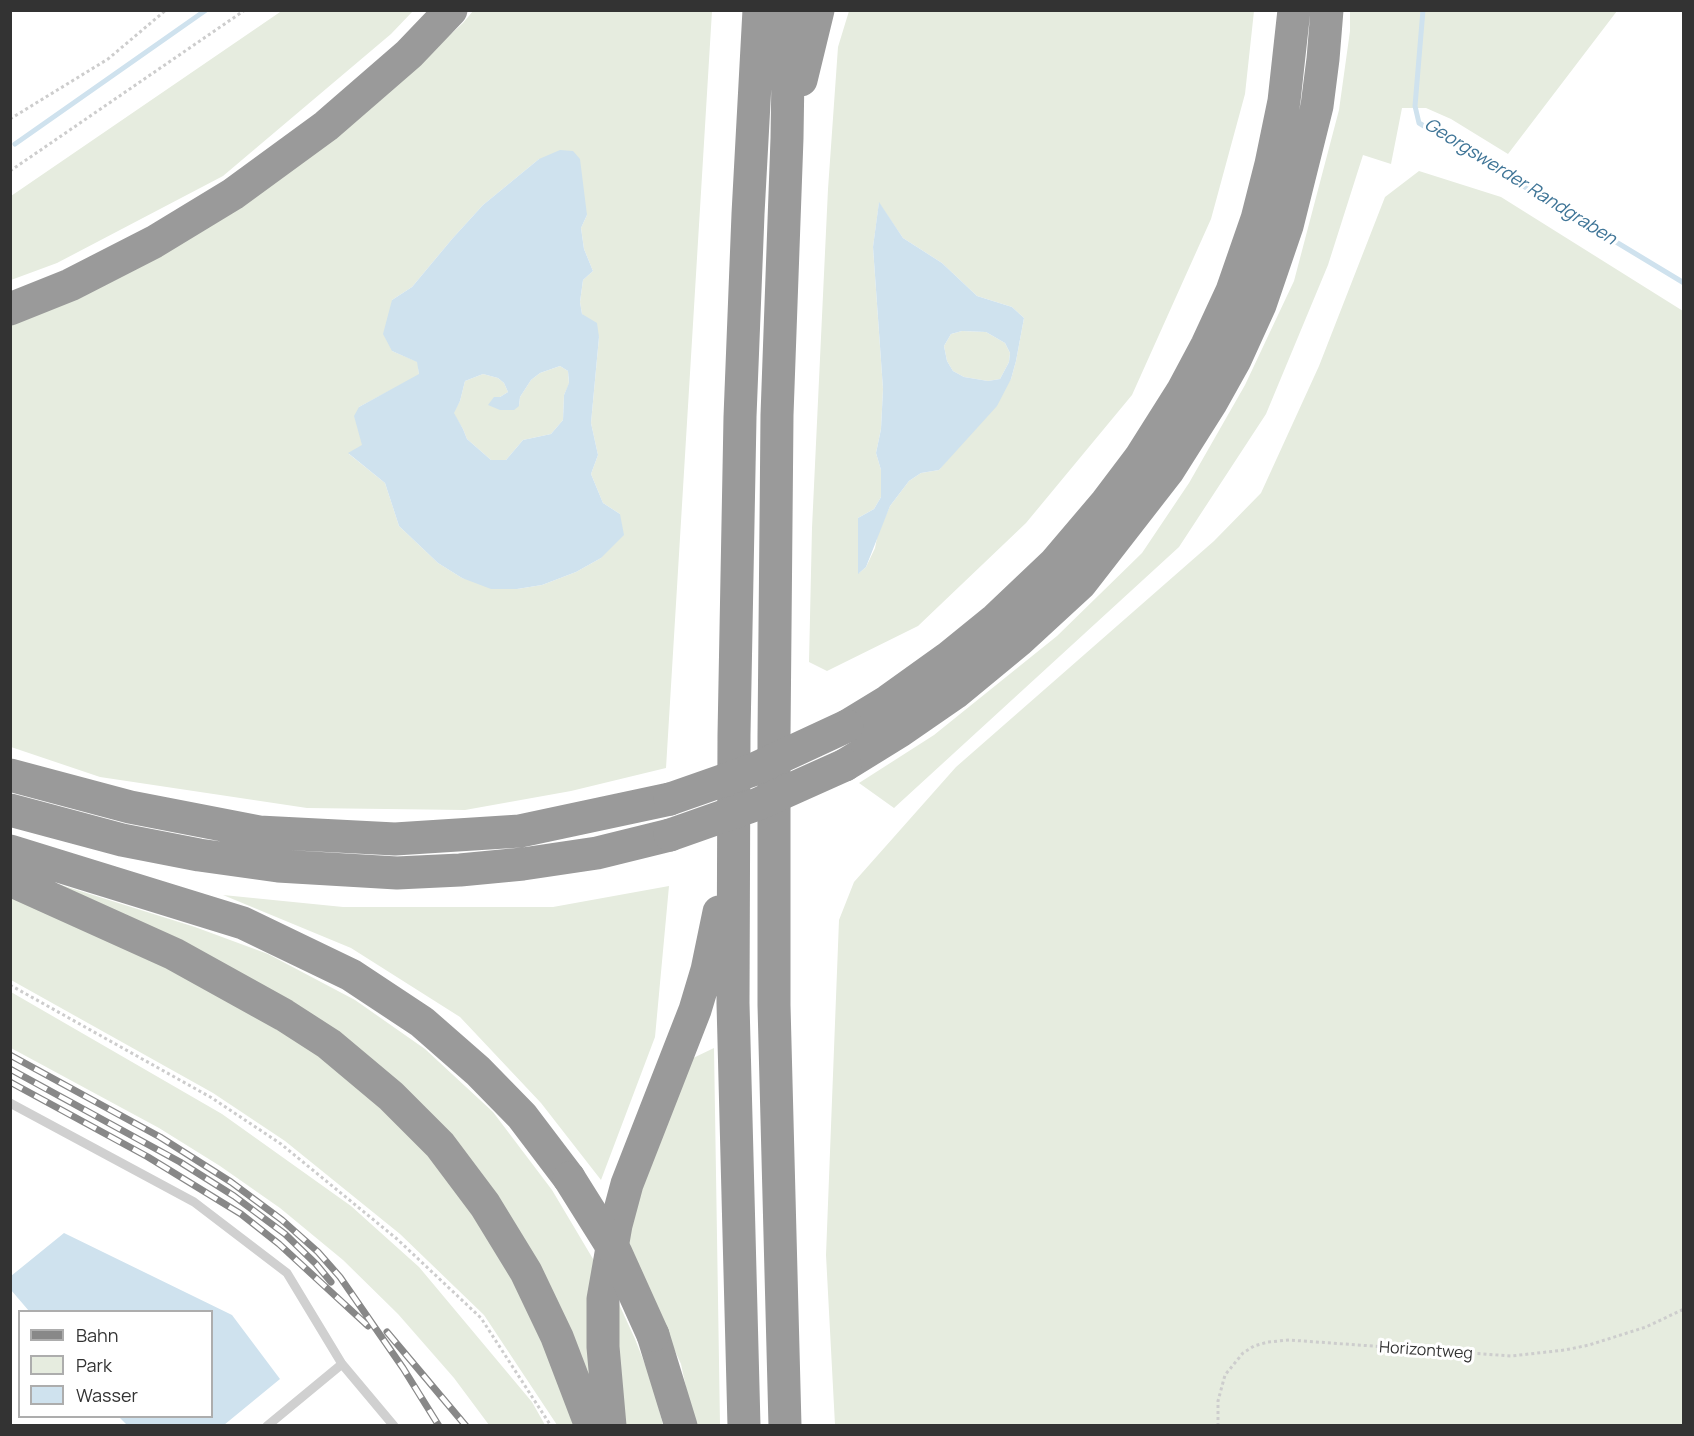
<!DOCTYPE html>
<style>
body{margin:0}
#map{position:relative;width:1694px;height:1436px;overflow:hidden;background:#fff;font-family:Manrope,sans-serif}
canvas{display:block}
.frame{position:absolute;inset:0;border:12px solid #333;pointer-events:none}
.legend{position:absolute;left:18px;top:1310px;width:195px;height:108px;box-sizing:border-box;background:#fff;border:2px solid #adadad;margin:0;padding:8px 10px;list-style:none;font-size:18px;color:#333}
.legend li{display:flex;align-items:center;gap:12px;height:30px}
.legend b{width:30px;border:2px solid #adadad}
</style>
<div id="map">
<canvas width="1694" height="1436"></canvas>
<div class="frame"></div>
<ul class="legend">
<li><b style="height:8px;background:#888"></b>Bahn</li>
<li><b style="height:16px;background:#e6ecdf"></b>Park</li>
<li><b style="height:16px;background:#cfe2ee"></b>Wasser</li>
</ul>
</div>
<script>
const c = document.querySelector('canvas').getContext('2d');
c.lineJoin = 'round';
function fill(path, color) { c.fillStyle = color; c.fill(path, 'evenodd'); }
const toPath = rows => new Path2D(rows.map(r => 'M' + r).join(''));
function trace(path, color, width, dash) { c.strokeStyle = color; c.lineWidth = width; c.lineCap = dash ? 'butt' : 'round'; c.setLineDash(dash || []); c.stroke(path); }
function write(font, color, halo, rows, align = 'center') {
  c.font = font + ' Manrope,sans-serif'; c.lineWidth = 6; c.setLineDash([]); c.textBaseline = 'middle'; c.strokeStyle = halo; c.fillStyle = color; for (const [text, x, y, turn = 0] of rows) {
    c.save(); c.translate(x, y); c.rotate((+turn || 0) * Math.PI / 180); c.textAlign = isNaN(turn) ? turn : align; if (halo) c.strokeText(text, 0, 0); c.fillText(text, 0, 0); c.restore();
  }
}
const green = toPath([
 [283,10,413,11,391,34,223,176,57,263,11,280,11,196],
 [473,11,712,11,666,768,571,791,465,810,307,808,100,777,11,747,10,325,67,300,357,119,463,23],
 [539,159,587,215,581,228,584,249,593,271,583,280,580,302,582,314,599,337,591,423,598,455,591,474,603,503,620,514,601,558,576,572,542,585,517,589,462,578,438,563,399,526,385,483,349,454,363,446,359,407,419,375,418,362,392,351,392,300,412,287,452,239,483,205],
 [849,11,1254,11,1245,94,1211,219,1132,395,1026,523,918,626,827,671,809,662,812,528,828,189,838,47],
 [879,203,903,238,942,263,977,296,1012,307,1024,318,1016,361,1011,379,939,470,921,473,909,481,890,506,878,533,875,548,866,567,859,573,858,518,874,509,881,497,881,470,876,453,881,429,883,389,873,247],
 [1350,11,1617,11,1508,154,1451,119,1426,108,1402,108,1391,164,1363,155,1328,265,1266,414,1179,547,894,808,859,783,934,735,1057,636,1142,553,1189,483,1245,385,1294,281,1339,110,1350,31],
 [1419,171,1501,197,1683,311,1683,1425,835,1425,826,1255,839,920,854,882,956,767,1214,541,1261,493,1319,366,1385,197],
 [962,331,986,332,1005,343,1010,353,1009,362,1000,379,988,381,964,377,953,371,947,361,944,346,951,334],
 [560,366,568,371,569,384,564,395,563,420,551,434,523,440,506,460,491,460,467,439,463,429,453,413,460,401,465,381,483,374,498,378,504,383,508,392,500,397,519,406,520,397,531,380,540,373],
 [10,869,195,927,268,954,355,1000,425,1049,493,1112,552,1190,596,1264,597,1412,396,1090],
 [669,886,655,1037,601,1180,541,1103,460,1017,351,948,223,895,343,907,553,907],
 [11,893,172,967,322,1056,430,1153,507,1260,581,1425,557,1425,484,1315,400,1234,285,1141,213,1093,11,980],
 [11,992,222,1114,351,1206,419,1267,532,1402,545,1425,489,1425,454,1378,398,1314,343,1260,280,1208,220,1166,159,1128,11,1048],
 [714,1048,720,1425,694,1425,681,1364,623,1238,689,1060],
 [613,1291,635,1339,652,1382,663,1425,618,1425]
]);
const water = toPath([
 [560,150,573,151,580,159,587,215,581,228,584,249,593,271,583,280,580,302,582,314,597,323,599,337,591,423,598,455,591,474,603,503,620,514,624,535,601,558,576,572,542,585,517,589,491,589,462,578,438,563,399,526,385,483,348,453,362,445,354,416,359,407,419,374,417,362,392,351,383,334,392,300,412,287,452,239,483,205,539,159],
 [560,366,568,371,569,383,564,395,563,420,551,434,523,440,506,460,491,460,467,439,463,429,454,413,460,401,465,381,483,374,498,378,504,383,508,392,500,397,494,397,488,405,500,410,514,410,519,406,520,397,531,380,540,373],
 [879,202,903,238,942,263,977,296,1012,307,1024,318,1016,361,1011,379,997,406,939,470,921,473,909,481,890,506,866,567,858,574,858,518,874,509,881,497,881,470,876,453,881,429,883,389,873,247],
 [962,331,986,332,1005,343,1010,353,1009,362,1000,379,988,381,964,377,953,371,947,361,944,346,951,334],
 [64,1233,232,1315,280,1379,224,1425,127,1425,119,1417,212,1416,212,1312,29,1311,11,1290,11,1276]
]);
const stream = toPath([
 [1423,10,1415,106,1419,123,1684,283],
 [15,144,206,10]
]);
const path = toPath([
 [10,119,108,59,166,10],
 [10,171,245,10],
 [10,985,212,1098,281,1144,397,1239,481,1318,551,1426],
 [1218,1426,1218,1401,1225,1375,1243,1353,1254,1346,1268,1342,1289,1340,1511,1356,1565,1350,1589,1345,1646,1327,1684,1309]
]);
const service = toPath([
 [10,1103,194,1202,287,1273,342,1364,394,1426],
 [267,1426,342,1364]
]);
const motorway = toPath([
 [801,80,818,10],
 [10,309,70,285,154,242,233,194,326,126,409,54,451,10],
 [847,726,888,701,948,658,996,619,1055,563,1106,503,1140,458,1183,390,1207,345,1232,291,1257,219,1271,164,1284,101,1294,10],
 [845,765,900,731,955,693,1018,641,1081,583,1168,471,1211,403,1235,360,1260,305,1287,226,1317,106,1323,59,1327,10],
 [10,775,130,807,259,832,395,839,520,831,670,799],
 [10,810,122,840,199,855,278,866,397,873,460,870,523,864,597,853,670,835],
 [10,851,243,923,351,975,422,1022,478,1071,522,1116,569,1178],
 [10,880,174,954,284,1015,329,1044,391,1096,440,1145,485,1205,526,1272,557,1337,591,1426],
 [653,1335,681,1426],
 [610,1426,603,1347,603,1299,616,1225,627,1184,695,1010,707,970,719,912],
 [744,1426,733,1003,734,735,740,417,748,214,759,10],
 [785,1426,774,1005,774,736,777,415,787,138,789,10]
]);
const rail = toPath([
 [10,1055,160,1137,231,1182,282,1220,318,1252,340,1277,403,1368,439,1426],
 [10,1069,180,1162,234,1196,285,1234,316,1264,331,1282],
 [10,1082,148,1157,241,1214,279,1244,368,1326],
 [387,1332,466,1426]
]);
const motorwayBridge = toPath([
 [670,799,750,771,847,726],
 [670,835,758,804,845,765],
 [569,1178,616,1253,653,1335]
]);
const streetNames = [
 ["Horizontweg",1426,1351,4]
];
const waterNames = [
 ["Georgswerder Randgraben",1520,182,32]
];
fill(green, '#e6ecdf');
fill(water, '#cfe2ee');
trace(stream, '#cfe2ee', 5);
trace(path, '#cdcdcd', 3, [3, 3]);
trace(service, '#d0d0d0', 9);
trace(motorway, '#9a9a9a', 33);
trace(rail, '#888', 7);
trace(rail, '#fff', 4.5, [14]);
trace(motorwayBridge, '#9a9a9a', 33);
write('16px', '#333', '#fff', streetNames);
write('italic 18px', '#3f7597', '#fff', waterNames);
</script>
